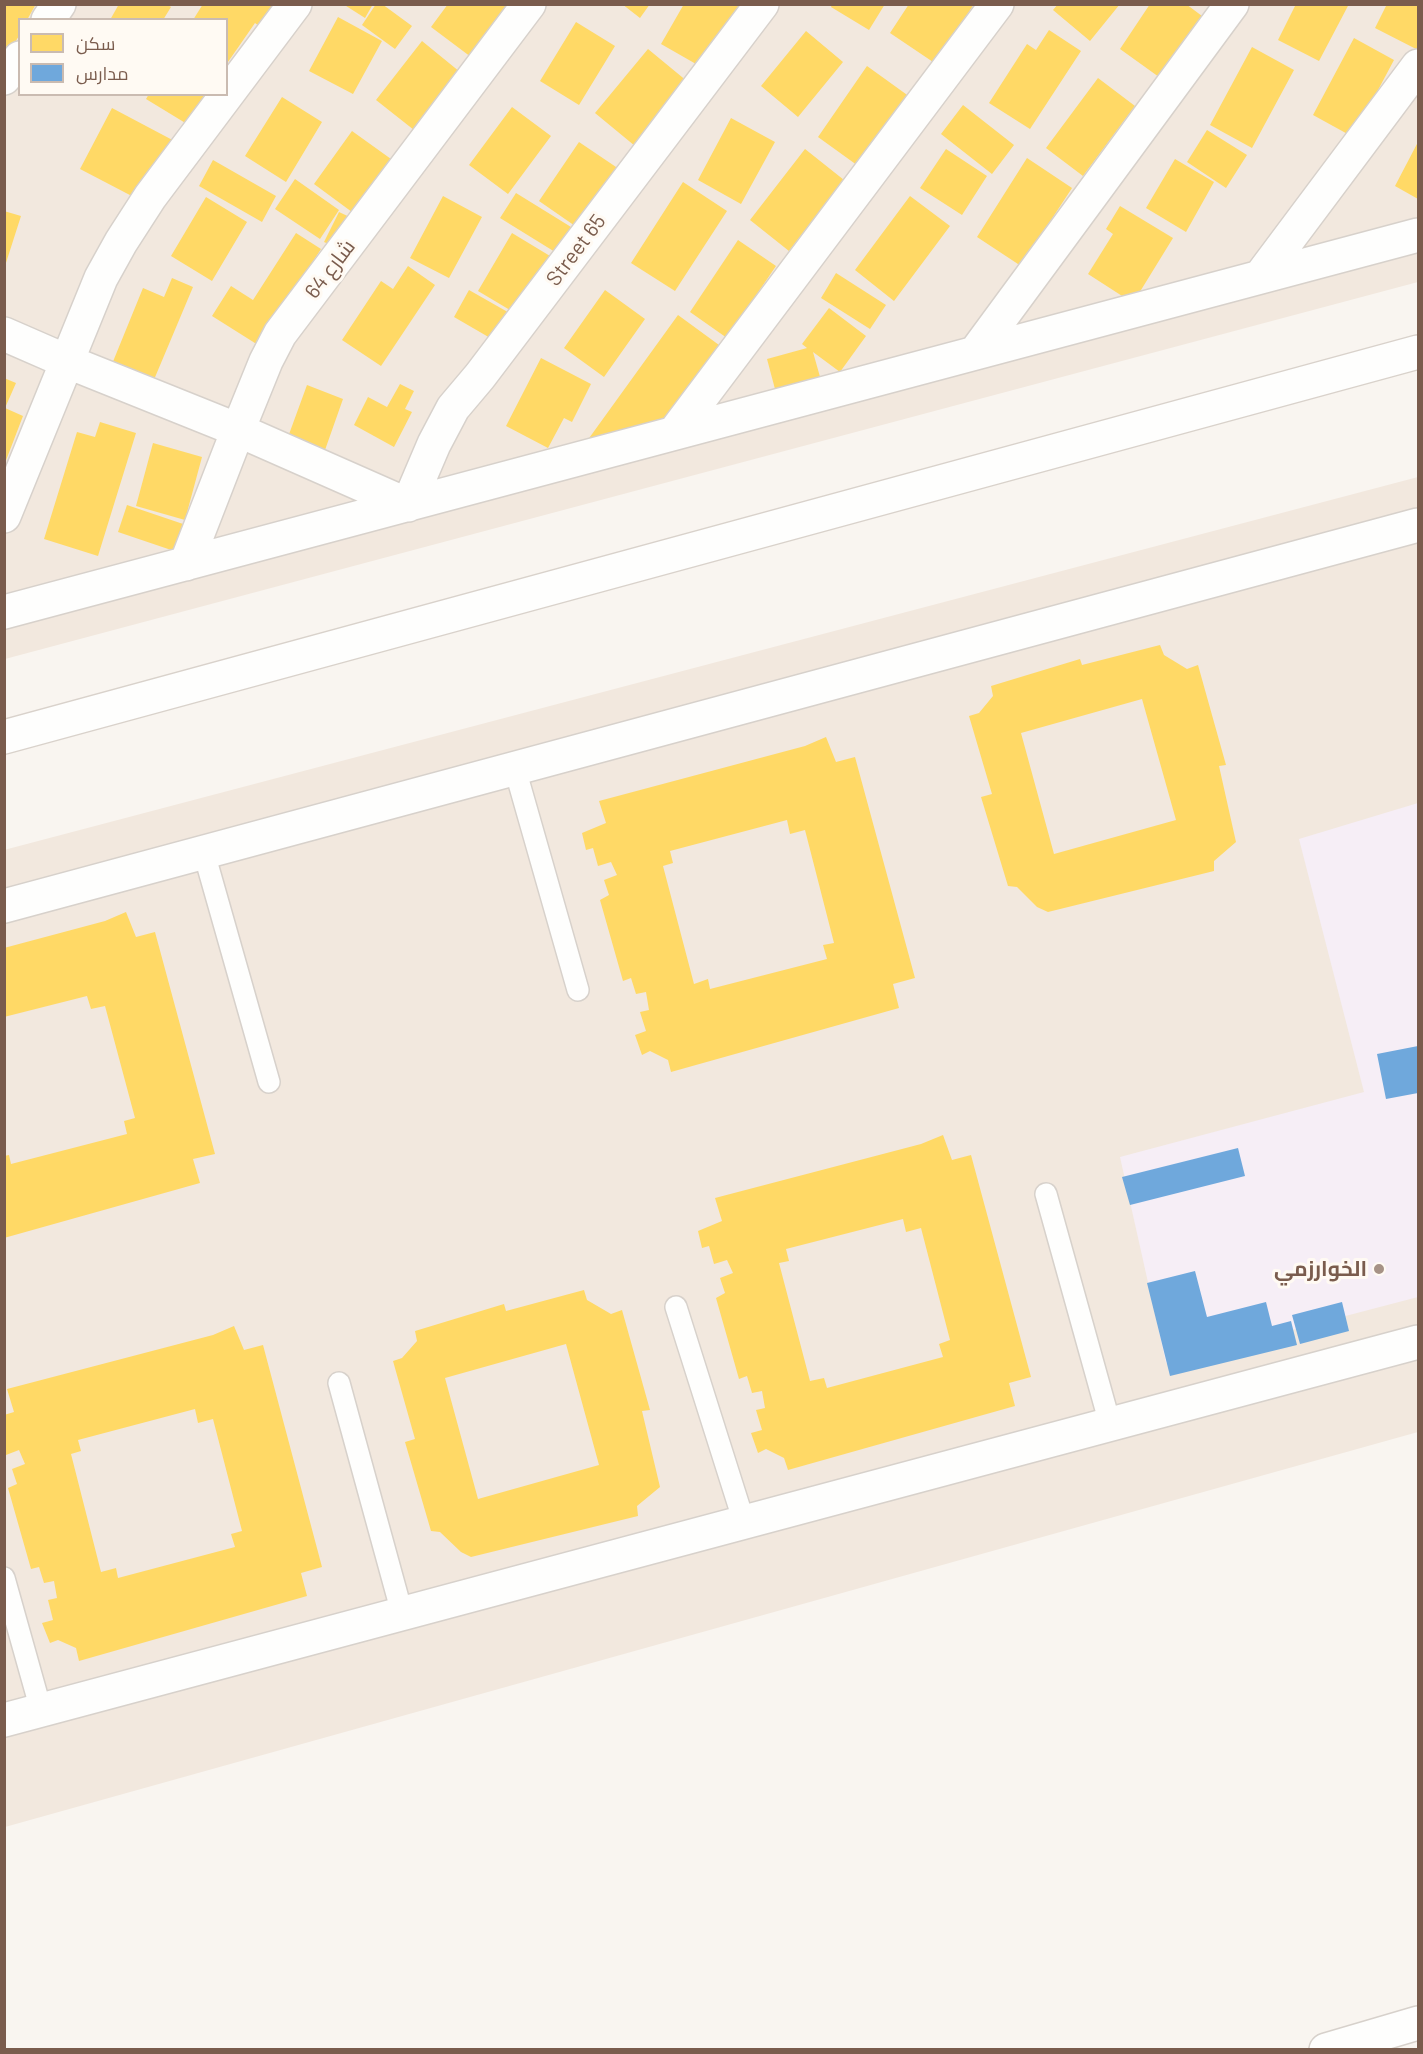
<!DOCTYPE html>
<meta charset="utf-8">
<style>
body{margin:0}
#map{position:relative;width:1423px;height:2054px;overflow:hidden;background:#f9f5f0;font-family:Barlow,Cairo,sans-serif}
canvas{display:block}
.frame{position:absolute;inset:0;border:6px solid #7a5c4d;pointer-events:none}
.legend{position:absolute;left:18px;top:18px;width:210px;height:78px;box-sizing:border-box;background:#fffaf3;border:2px solid #cabbb1;margin:0;padding:8px 10px;list-style:none;font-size:18px;color:#7a5c4d}
.legend li{display:flex;align-items:center;gap:12px;height:30px}
.legend b{width:30px;border:2px solid #cabbb1}
</style>
<div id="map">
<canvas width="1423" height="2054"></canvas>
<div class="frame"></div>
<ul class="legend">
<li><b style="height:16px;background:#ffd966"></b>سكن</li>
<li><b style="height:16px;background:#6fa8dc"></b>مدارس</li>
</ul>
</div>
<script>
const c = document.querySelector('canvas').getContext('2d');
c.lineJoin = 'round';
function fill(path, color) { c.fillStyle = color; c.fill(path, 'evenodd'); }
const toPath = rows => new Path2D(rows.map(r => 'M' + r).join(''));
function trace(path, color, width, dash) { c.strokeStyle = color; c.lineWidth = width; c.lineCap = dash ? 'butt' : 'round'; c.setLineDash(dash || []); c.stroke(path); }
function write(font, color, halo, rows, align = 'center') {
  c.font = font + ' Barlow,Cairo,sans-serif'; c.lineWidth = 6; c.setLineDash([]); c.textBaseline = 'middle'; c.strokeStyle = halo; c.fillStyle = color; for (const [text, x, y, turn = 0] of rows) {
    c.save(); c.translate(x, y); c.rotate((+turn || 0) * Math.PI / 180); c.textAlign = isNaN(turn) ? turn : align; if (halo) c.strokeText(text, 0, 0); c.fillText(text, 0, 0); c.restore();
  }
}
const residential = toPath([
 [5,5,1418,5,1418,282,5,659],
 [20,20,226,20,226,94,20,94],
 [1418,477,1418,1432,5,1827,4,850]
]);
const education = toPath([
 [1418,803,1418,1297,1166,1363,1120,1157,1364,1092,1299,839]
]);
const homes = toPath([
 [4,4,36,4,27,20,20,20,20,34,4,61],
 [119,4,166,4,171,7,163,20,110,20],
 [203,4,280,4,263,29,255,23,228,62,226,61,226,20,193,20],
 [343,4,373,4,365,18],
 [376,4,382,4,412,26,395,49,362,25],
 [448,4,509,4,471,57,431,27],
 [622,4,650,4,640,18],
 [684,4,740,4,703,68,661,44],
 [832,4,885,4,869,30,831,7],
 [909,4,974,4,936,64,890,33],
 [1058,4,1120,4,1090,41,1053,10],
 [1150,4,1186,4,1202,16,1159,77,1120,49],
 [1296,4,1349,4,1319,61,1278,40],
 [1387,4,1418,4,1418,50,1375,28],
 [338,17,382,41,353,94,309,71],
 [576,22,615,46,579,105,540,81],
 [1049,30,1081,51,1030,129,989,103,1027,44,1036,50],
 [806,31,843,62,798,117,761,86],
 [1354,38,1394,60,1353,137,1313,115],
 [422,41,460,72,414,130,376,100],
 [1252,47,1294,70,1252,148,1210,125],
 [648,49,688,82,635,146,595,113],
 [867,66,910,97,861,168,818,137],
 [1098,78,1135,106,1083,176,1046,148],
 [149,94,205,94,187,124,146,99],
 [282,97,322,122,286,182,245,156],
 [963,105,1014,145,992,174,941,134],
 [512,107,551,136,508,194,469,165],
 [112,108,180,144,149,205,80,169],
 [731,118,775,142,741,204,698,180],
 [1207,130,1247,155,1226,188,1187,162],
 [352,131,391,159,352,212,314,184],
 [579,142,619,169,578,228,539,201],
 [1418,142,1418,199,1395,186],
 [805,149,844,180,789,251,750,220],
 [946,149,987,176,962,215,920,188],
 [1027,158,1072,188,1021,266,977,237],
 [1175,159,1214,182,1186,232,1146,208],
 [213,160,276,196,262,222,199,186],
 [295,179,339,210,320,239,275,209],
 [683,182,727,211,675,291,631,263],
 [516,193,584,235,568,260,500,218],
 [443,196,482,217,449,278,410,258],
 [910,196,950,226,894,301,855,270],
 [206,197,247,222,212,281,171,256],
 [1120,206,1173,238,1133,303,1088,274,1113,234,1106,229],
 [4,211,21,216,5,266,4,266],
 [339,212,356,220,342,250,324,242],
 [296,233,321,249,276,319,266,350,212,316,231,286,253,300],
 [512,233,550,256,515,313,478,291],
 [738,240,776,266,727,338,690,312],
 [408,266,435,285,381,366,342,340,381,281,393,289],
 [836,273,886,305,870,329,821,298],
 [172,278,193,287,153,382,112,364,143,288,164,297],
 [469,290,520,319,504,346,454,317],
 [605,290,645,319,604,377,564,348],
 [829,308,866,336,840,372,813,352,824,391,779,404,767,359,807,348,802,344],
 [678,315,719,345,686,390,652,454,587,441],
 [541,358,591,384,572,422,564,418,548,448,506,426],
 [4,378,16,383,5,408,23,416,5,463],
 [400,384,414,391,405,409,412,412,394,447,354,425,368,397,387,407],
 [307,385,343,399,325,450,288,437],
 [100,422,136,433,98,556,44,539,77,432,95,437],
 [153,443,202,457,185,520,136,506],
 [127,505,189,526,180,553,118,532],
 [1160,645,1164,655,1187,669,1198,665,1226,765,1219,766,1236,842,1214,861,1214,871,1048,912,1037,907,1017,887,1008,886,981,797,992,794,969,716,979,713,993,696,991,686,1080,659,1082,665],
 [1142,699,1176,820,1054,854,1021,733],
 [826,737,836,762,855,757,915,978,893,984,899,1008,671,1072,668,1060,650,1051,642,1055,635,1035,646,1031,640,1012,649,1010,646,992,636,994,631,978,623,981,600,900,609,895,604,880,617,875,611,862,598,866,593,848,586,850,582,833,606,823,599,801,805,746],
 [787,820,790,834,805,830,834,943,823,945,827,959,710,989,708,979,694,984,663,866,673,863,670,851],
 [126,912,136,937,155,932,215,1154,193,1159,200,1183,4,1238,4,1156,9,1155,11,1164,127,1134,124,1121,135,1118,105,1006,91,1009,87,996,4,1017,4,948,105,921],
 [943,1135,952,1160,971,1155,1031,1377,1009,1383,1015,1406,788,1470,784,1458,766,1449,758,1453,751,1433,762,1430,756,1410,765,1408,762,1391,752,1393,747,1376,739,1379,716,1298,725,1293,720,1278,733,1273,727,1260,714,1264,709,1246,702,1248,698,1231,722,1221,715,1198,921,1144],
 [903,1219,906,1232,921,1228,950,1340,939,1344,943,1357,827,1388,824,1378,810,1381,779,1263,789,1261,786,1249],
 [584,1290,587,1300,611,1314,622,1310,650,1410,642,1411,660,1487,637,1506,638,1516,471,1557,461,1552,440,1532,431,1531,405,1442,415,1439,393,1361,402,1358,417,1341,415,1331,504,1304,506,1311],
 [566,1344,599,1465,478,1499,445,1378],
 [234,1326,244,1350,263,1345,322,1567,301,1573,307,1596,79,1661,76,1648,58,1640,50,1643,42,1623,53,1620,48,1600,57,1598,54,1581,44,1583,39,1567,31,1569,8,1488,17,1484,12,1469,25,1464,19,1450,6,1455,4,1450,4,1415,14,1412,7,1389,213,1335],
 [195,1409,198,1423,213,1419,242,1531,231,1534,235,1547,118,1578,116,1568,101,1572,71,1454,81,1451,78,1440]
]);
const schools = toPath([
 [1418,1046,1418,1093,1386,1099,1377,1054],
 [1238,1148,1245,1176,1130,1205,1122,1177],
 [1195,1271,1207,1317,1266,1302,1272,1326,1291,1321,1297,1345,1170,1376,1147,1283],
 [1342,1302,1349,1331,1300,1344,1292,1315]
]);
const service = toPath([
 [515,769,578,990],
 [204,853,269,1082],
 [1046,1194,1110,1424],
 [676,1307,744,1522],
 [339,1383,402,1613],
 [4,1578,41,1710]
]);
const minor = toPath([
 [48,20,59,4],
 [4,78,20,58],
 [1260,277,1418,66],
 [4,334,66,361,238,430,408,505,434,444,453,408,480,376,762,4],
 [975,353,1232,4],
 [675,432,997,4],
 [4,516,101,278,121,242,150,197,295,4],
 [186,564,238,430,266,361,280,334,529,4],
 [4,612,1418,235],
 [4,906,1418,525],
 [4,1720,1418,1342]
]);
const tertiary = toPath([
 [1326,2050,1418,2023]
]);
const secondary = toPath([
 [4,737,1418,352]
]);
const markers = [
 [1379,1269,6,"#a69286"]
];
const streetNames = [
 ["Street 65",576,250,-53],
 ["شارع 64",330,269,-53]
];
const poiNames = [
 ["الخوارزمي",1367,1269]
];
fill(residential, '#f2e8de');
fill(education, '#f6eef6');
fill(homes, '#ffd966');
fill(schools, '#6fa8dc');
trace(service, '#d7d1cb', 24);
trace(minor, '#d7d1cb', 36);
trace(tertiary, '#d7d1cb', 36);
trace(secondary, '#d9d2cb', 36);
trace(service, '#fefefd', 21);
trace(minor, '#fefefd', 33);
trace(tertiary, '#fefefd', 33);
trace(secondary, '#fefefd', 33);
for (const [x, y, r, color] of markers) { const dot = new Path2D(); dot.arc(x, y, r, 0, 2 * Math.PI); c.fillStyle = color; c.fill(dot); trace(dot, '#fffaf3', 2); }
write('21px', '#7a5c4d', '#fffaf3', streetNames);
write('bold 21px', '#7a5c4d', '#fffaf3', poiNames, 'right');
</script>
